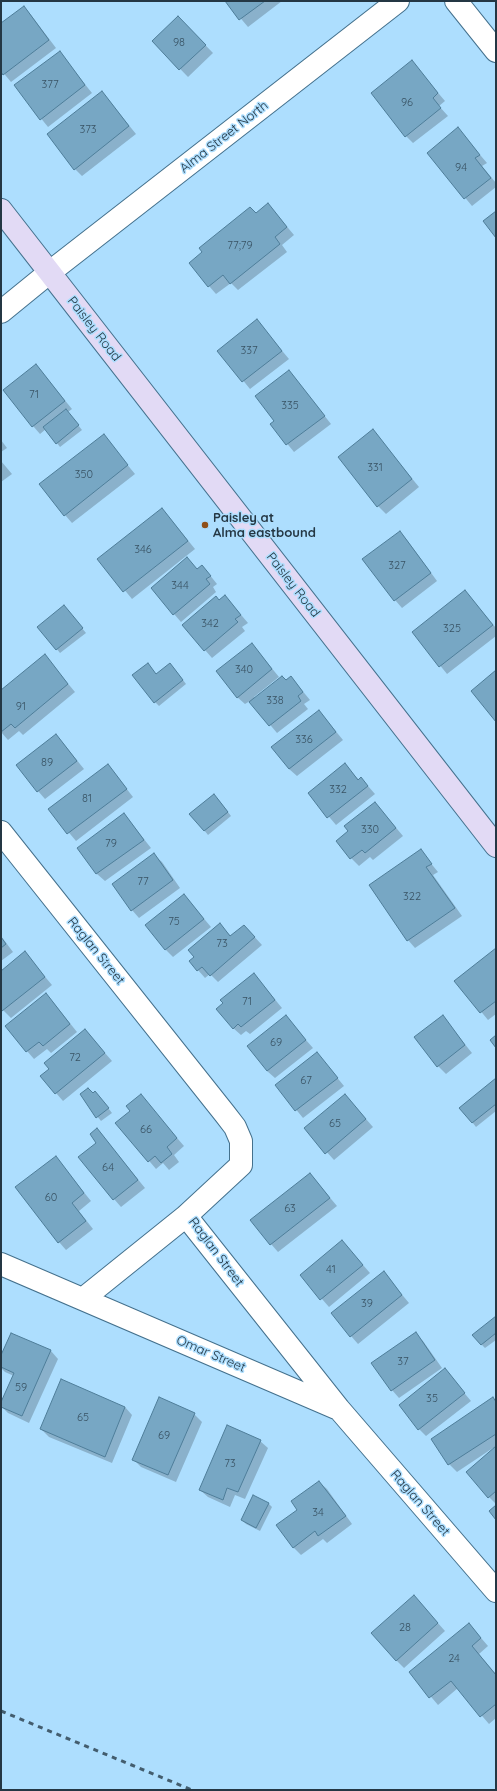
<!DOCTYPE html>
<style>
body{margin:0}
#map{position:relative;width:497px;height:1791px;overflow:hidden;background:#addefe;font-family:Quicksand,sans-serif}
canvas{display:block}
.frame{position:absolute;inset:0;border:2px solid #243744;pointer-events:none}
</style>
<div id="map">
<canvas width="497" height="1791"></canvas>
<div class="frame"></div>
</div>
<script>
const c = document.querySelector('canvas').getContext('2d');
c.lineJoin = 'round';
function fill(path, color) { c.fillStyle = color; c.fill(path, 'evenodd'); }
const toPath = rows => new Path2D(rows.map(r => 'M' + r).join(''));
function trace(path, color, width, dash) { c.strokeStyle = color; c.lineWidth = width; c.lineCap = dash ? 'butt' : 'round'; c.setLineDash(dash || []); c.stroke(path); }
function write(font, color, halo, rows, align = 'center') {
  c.font = font + ' Quicksand,sans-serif'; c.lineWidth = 3; c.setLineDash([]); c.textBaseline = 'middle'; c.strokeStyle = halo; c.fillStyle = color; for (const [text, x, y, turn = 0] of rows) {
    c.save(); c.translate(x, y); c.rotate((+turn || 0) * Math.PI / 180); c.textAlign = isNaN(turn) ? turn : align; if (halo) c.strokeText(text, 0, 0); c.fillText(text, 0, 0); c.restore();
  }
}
const shadow = toPath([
 [226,1,282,1,248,27],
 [24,7,31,15,56,48,11,82,1,70,1,25],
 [178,17,213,53,188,77,153,41],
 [59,52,92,93,48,127,15,86],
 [412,62,445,101,439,106,448,116,413,143,406,136],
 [102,92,136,134,82,176,75,169],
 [458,129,487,163,482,166,496,183,496,187,472,206,428,153],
 [268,204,294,235,282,245,287,252,238,290,231,283,216,294,209,286,256,214],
 [257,321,289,359,250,389,219,351],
 [36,365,72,409,68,412,82,430,60,447,46,429,40,434,33,426,5,390],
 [289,371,331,424,294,452,271,424,275,421],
 [373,431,419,487,386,514,378,506],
 [103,435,135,474,72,523,65,515],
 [1,440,7,448,1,452],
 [1,461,12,474,1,482],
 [169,517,195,549,132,599,99,559],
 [400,533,407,540,437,581,402,608,395,600],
 [187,559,198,570,209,574,217,584,213,587,216,592,181,622,174,614],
 [465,591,496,628,496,636,447,674,413,632],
 [225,596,248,623,242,627,245,631,212,658,183,625],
 [67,610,86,633,60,653,39,627],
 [252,644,279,677,254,697,255,699,291,677,310,700,304,704,308,709,277,733,250,701,245,704,237,697],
 [45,656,75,692,23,735,19,731,8,740,1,732,1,691],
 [151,668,157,675,174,668,186,684,159,706,155,702],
 [319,711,343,740,297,776,289,769],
 [63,743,84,769,45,799,38,791],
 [108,765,133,797,76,841,49,809],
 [345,765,359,780,361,778,375,794,336,825,309,793],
 [218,799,231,816,208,835,191,814],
 [382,811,403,836,373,860,370,857,359,866,351,858,349,832],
 [124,814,151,848,105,881,97,874,78,848],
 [420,850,438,872,433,875,462,916,415,948,408,940],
 [154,855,162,862,180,888,139,918,132,910],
 [184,895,211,927,173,957,165,949],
 [220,925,231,936,251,933,262,945,218,982,210,974,205,978,190,961,195,957],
 [1,936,13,952,1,961],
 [496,949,496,1014,488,1020,456,981],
 [25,953,52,985,11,1018,1,1008,1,972],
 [254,974,282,1008,250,1034,246,1031,241,1035,233,1028],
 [53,1002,77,1032,51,1053,47,1049,34,1059,27,1051],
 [286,1017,313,1048,275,1078,267,1071],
 [443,1017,472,1053,446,1074,438,1066],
 [85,1030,112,1061,63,1101,56,1093,51,1069],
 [317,1053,344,1086,303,1118,276,1085],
 [496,1080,496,1111,476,1127,461,1108],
 [93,1094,99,1096,112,1113,101,1121,84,1100],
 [141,1096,184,1146,174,1155,179,1162,169,1170,163,1163,156,1169,117,1123,132,1111],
 [352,1103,373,1127,334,1160,305,1128],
 [97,1129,145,1188,121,1207,114,1199,98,1143],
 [56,1158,91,1201,79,1211,93,1229,66,1250,59,1242],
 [310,1174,337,1206,278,1252,271,1244],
 [342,1241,370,1273,329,1307,301,1275],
 [384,1273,409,1303,358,1344,351,1336],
 [496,1318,496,1340,485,1348,482,1345],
 [11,1334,51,1351,58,1359,29,1423,8,1413,1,1406,14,1376,5,1372,1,1368,1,1358],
 [415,1334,423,1341,442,1368,399,1398,392,1390,373,1363],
 [445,1370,471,1401,426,1436,419,1429],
 [493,1399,496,1402,496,1504,489,1497,493,1448,457,1472,449,1464,432,1439],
 [125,1407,132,1415,112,1463,49,1437,41,1429],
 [194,1414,202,1422,176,1482,141,1467,133,1459],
 [260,1441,268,1448,245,1499,235,1495,230,1507,208,1497,200,1490],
 [319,1482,327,1489,352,1524,327,1543,323,1539,301,1555,293,1547,298,1510],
 [268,1503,272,1507,260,1531,246,1524,242,1520],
 [421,1604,445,1631,404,1668,396,1660],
 [469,1624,488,1646,479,1654,496,1674,496,1718,489,1724,458,1688,438,1705,410,1672]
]);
const building = toPath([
 [225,1,265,1,239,20,225,1],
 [24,6,49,40,3,75,1,72,1,23,24,6],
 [178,16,206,45,179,70,152,41,178,16],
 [60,51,85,85,40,120,14,85,60,51],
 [412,60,438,93,433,98,441,108,405,137,371,93,412,60],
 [102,91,129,126,74,170,47,134,102,91],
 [458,127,480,155,475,158,491,178,464,199,427,153,458,127],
 [268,203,287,227,275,237,280,244,230,284,223,275,208,287,189,263,202,252,199,248,250,207,256,213,268,203],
 [496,211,496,238,483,221,496,211],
 [257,319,282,351,242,382,217,351,257,319],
 [36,364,65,401,32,427,3,390,36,364],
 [289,370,325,416,286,445,270,424,274,421,255,396,289,370],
 [66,409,79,425,56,444,43,427,66,409],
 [373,429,412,479,377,507,338,457,373,429],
 [104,434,128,465,64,516,39,484,104,434],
 [162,508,188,541,123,592,97,559,162,508],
 [400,531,431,573,394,601,362,559,400,531],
 [187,557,197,569,202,565,211,576,206,579,210,584,173,615,151,588,187,557],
 [465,590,493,625,439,667,412,632,465,590],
 [225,595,241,615,235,619,238,622,204,651,182,625,216,596,219,600,225,595],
 [64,605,83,628,56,650,37,627,64,605],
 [252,643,272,669,237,698,216,671,252,643],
 [45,654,68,684,15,728,11,724,1,732,1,690,45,654],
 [148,663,156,674,170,663,183,680,154,703,132,675,148,663],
 [496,670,496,722,471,691,496,670],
 [282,676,286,680,291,676,303,692,298,696,301,701,269,726,249,702,282,676],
 [319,710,336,732,289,769,271,747,319,710],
 [56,734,77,761,37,792,16,765,56,734],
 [345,763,358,780,361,777,368,786,327,818,308,793,345,763],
 [108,764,127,789,67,834,48,809,108,764],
 [214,794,228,812,204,831,189,814,214,794],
 [375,802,396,828,365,853,362,850,350,859,336,841,348,831,344,826,375,802],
 [124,813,144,840,96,874,77,848,124,813],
 [421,849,432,864,426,867,455,908,407,941,369,885,421,849],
 [154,853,173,880,131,911,112,884,154,853],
 [184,894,204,919,165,950,145,925,184,894],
 [220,923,230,936,244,925,255,937,210,976,202,967,197,971,189,961,194,957,188,950,220,923],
 [1,937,6,944,1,948,1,937],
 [496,948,496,1001,480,1013,454,981,496,948],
 [25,951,45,977,2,1011,1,1009,1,971,25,951],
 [254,973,275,1000,241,1027,238,1024,233,1029,216,1009,223,1003,220,1000,254,973],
 [46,993,70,1024,43,1046,39,1042,26,1052,5,1026,46,993],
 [286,1015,306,1040,267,1071,247,1046,286,1015],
 [443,1015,465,1045,437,1067,414,1037,443,1015],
 [85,1029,105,1053,55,1094,40,1076,49,1069,44,1063,85,1029],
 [496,1035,496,1048,490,1040,496,1035],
 [317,1052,338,1078,295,1111,275,1085,317,1052],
 [496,1078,496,1104,472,1123,459,1108,496,1078],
 [88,1088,93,1093,95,1091,109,1108,96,1118,80,1094,88,1088],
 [141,1094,177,1138,167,1147,172,1154,161,1163,155,1156,148,1162,115,1123,130,1111,126,1106,141,1094],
 [345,1094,366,1119,325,1154,304,1128,345,1094],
 [97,1128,138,1180,113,1200,78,1157,96,1143,90,1134,97,1128],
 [56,1156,84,1193,72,1203,86,1221,58,1243,15,1187,56,1156],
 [310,1173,330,1198,270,1245,250,1220,310,1173],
 [342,1240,363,1265,320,1300,300,1275,342,1240],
 [384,1271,402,1295,350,1337,331,1313,384,1271],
 [496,1316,496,1333,481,1345,472,1335,496,1316],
 [416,1332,435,1360,391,1391,371,1363,416,1332],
 [11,1333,51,1350,22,1416,1,1407,1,1402,14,1373,1,1367,1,1355,11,1333],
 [445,1368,465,1393,418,1430,399,1405,445,1368],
 [61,1379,125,1407,105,1457,40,1429,61,1379],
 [159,1397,195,1413,168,1475,132,1460,159,1397],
 [493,1397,496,1402,496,1434,448,1465,431,1439,493,1397],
 [227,1425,261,1440,238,1492,227,1488,223,1500,199,1490,227,1425],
 [496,1446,496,1491,488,1498,466,1472,496,1446],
 [319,1481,346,1516,318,1536,315,1531,293,1548,276,1525,297,1510,291,1501,319,1481],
 [253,1495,269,1503,256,1528,241,1520,253,1495],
 [496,1505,496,1520,489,1511,496,1505],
 [414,1595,438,1623,396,1661,371,1633,414,1595],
 [469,1623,481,1638,472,1646,496,1675,496,1704,480,1717,451,1681,429,1698,409,1672,469,1623]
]);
const minor = toPath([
 [456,1,496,51],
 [1,312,50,272,398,1],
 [1,832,225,1114,235,1127,241,1141,241,1165,186,1216,84,1298],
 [186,1216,339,1409,496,1591],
 [1,1264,336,1408]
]);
const secondary = toPath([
 [1,210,496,846]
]);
const rail = toPath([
 [1,1711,192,1790]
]);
const markers = [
 [205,525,4,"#8f4f18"]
];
const numberNames = [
 ["98",179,43],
 ["377",50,85],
 ["96",407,103],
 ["373",88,130],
 ["94",461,168],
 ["77;79",240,246],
 ["337",249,351],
 ["71",34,395],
 ["335",290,406],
 ["331",375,468],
 ["350",84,475],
 ["346",143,550],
 ["327",397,566],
 ["344",180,586],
 ["342",210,624],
 ["325",452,629],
 ["340",244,670],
 ["338",275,701],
 ["91",21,707],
 ["336",304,740],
 ["89",47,763],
 ["332",338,790],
 ["81",87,799],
 ["330",370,830],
 ["79",111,844],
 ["77",143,882],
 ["322",412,897],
 ["75",174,922],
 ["73",222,944],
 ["71",247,1002],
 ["69",276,1043],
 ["72",75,1058],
 ["67",306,1081],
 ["65",335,1124],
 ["66",146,1130],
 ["64",108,1168],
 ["60",51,1198],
 ["63",290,1209],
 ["41",331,1270],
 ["39",367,1304],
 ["37",403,1362],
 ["59",21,1388],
 ["35",432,1399],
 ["65",83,1418],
 ["69",164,1436],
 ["73",230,1464],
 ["34",318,1513],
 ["28",405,1628],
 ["24",454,1659]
];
const streetNames = [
 ["Alma Street North",224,137,-38],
 ["Paisley Road",94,329,52],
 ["Paisley Road",293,585,52],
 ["Raglan Street",96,951,51],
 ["Raglan Street",216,1252,53],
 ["Omar Street",211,1354,23],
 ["Raglan Street",420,1503,49]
];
const poiNames = [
 ["Paisley at",213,518],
 ["Alma eastbound",213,533]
];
fill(shadow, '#0003');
fill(building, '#77a7c4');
trace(building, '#4e7d99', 1);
trace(minor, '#44718d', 24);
trace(secondary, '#44718d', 24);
trace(minor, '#fff', 22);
trace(secondary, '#e2daf5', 22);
trace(rail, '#435d6e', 3, [5, 5]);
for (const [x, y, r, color] of markers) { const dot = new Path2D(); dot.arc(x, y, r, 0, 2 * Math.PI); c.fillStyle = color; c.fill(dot); trace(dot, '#addefe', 1.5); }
write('11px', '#395364', null, numberNames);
write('13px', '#243744', '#addefe', streetNames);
write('bold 13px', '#243744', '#addefe', poiNames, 'left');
</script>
